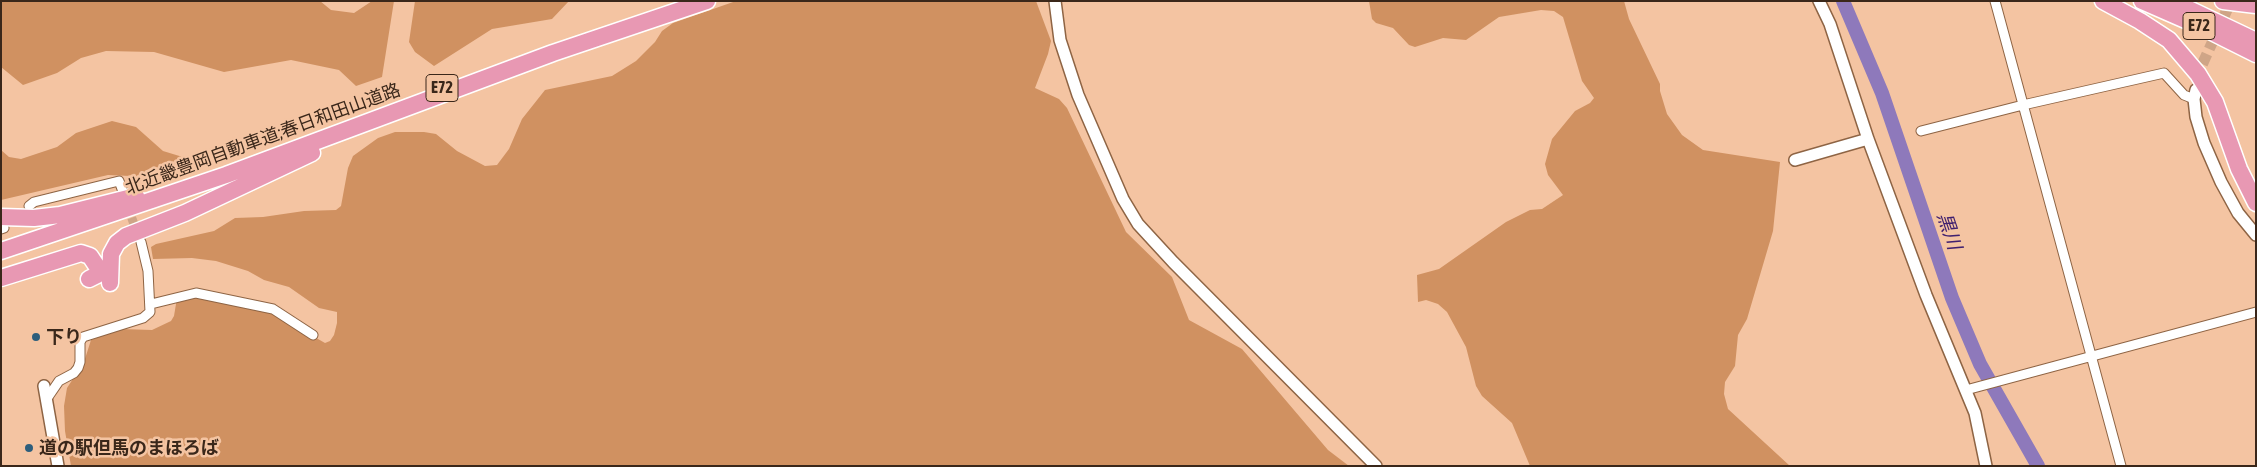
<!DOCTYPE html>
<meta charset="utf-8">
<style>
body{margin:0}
#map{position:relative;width:2257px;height:467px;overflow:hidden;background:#f4c4a2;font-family:"Asap Condensed",sans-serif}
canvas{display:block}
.frame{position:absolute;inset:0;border:2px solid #3a271a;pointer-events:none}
</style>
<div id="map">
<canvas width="2257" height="467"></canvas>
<div class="frame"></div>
</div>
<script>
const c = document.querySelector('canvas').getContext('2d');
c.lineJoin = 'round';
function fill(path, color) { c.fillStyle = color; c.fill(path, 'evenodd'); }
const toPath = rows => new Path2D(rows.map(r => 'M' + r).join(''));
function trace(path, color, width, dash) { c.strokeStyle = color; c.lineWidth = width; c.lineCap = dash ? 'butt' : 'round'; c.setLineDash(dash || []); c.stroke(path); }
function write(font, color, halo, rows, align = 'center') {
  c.font = font + ' "Asap Condensed","Noto Sans JP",sans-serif'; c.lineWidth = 5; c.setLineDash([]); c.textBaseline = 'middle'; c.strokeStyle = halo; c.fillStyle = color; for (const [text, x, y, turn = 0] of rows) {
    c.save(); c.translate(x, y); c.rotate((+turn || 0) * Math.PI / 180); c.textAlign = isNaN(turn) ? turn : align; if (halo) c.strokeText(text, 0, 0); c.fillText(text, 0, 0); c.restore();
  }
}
const forest = toPath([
 [1,1,320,1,331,10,354,13,372,1,394,1,382,77,356,86,339,70,291,60,224,72,154,52,106,51,81,58,57,73,23,85,1,67],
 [415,1,569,1,552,19,492,29,434,66,415,52,409,42],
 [736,1,1036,1,1051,41,1048,54,1035,88,1059,99,1067,108,1126,232,1172,277,1189,320,1242,349,1328,450,1349,466,71,466,65,431,64,406,67,388,84,362,91,340,121,329,152,330,171,321,174,316,177,298,186,292,255,303,325,343,330,341,334,335,337,323,337,312,319,308,289,287,264,280,248,271,216,261,192,258,153,259,151,247,156,244,214,231,235,218,263,217,304,211,336,210,341,206,348,168,353,156,378,138,395,132,424,132,436,134,457,151,485,166,497,165,509,149,522,119,545,90,612,76,636,61,655,42,662,31,673,23],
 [1369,1,1624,1,1629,19,1660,84,1660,91,1667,114,1682,135,1703,150,1780,162,1773,231,1747,319,1738,335,1735,366,1725,382,1724,394,1728,409,1790,466,1530,466,1512,423,1482,396,1476,386,1466,347,1447,312,1438,304,1426,300,1418,302,1417,275,1439,269,1506,222,1530,210,1542,209,1563,195,1548,175,1545,164,1552,139,1575,111,1590,103,1594,98,1582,81,1563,17,1554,11,1541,10,1499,17,1466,40,1443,38,1415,47,1409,45,1393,28,1376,23,1372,19],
 [112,121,136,127,163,151,186,158,189,170,153,177,108,175,1,200,1,150,9,157,21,159,57,147,76,133]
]);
const river = toPath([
 [1843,1,1882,93,1952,298,1980,364,2038,466]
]);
const minorTunnel = toPath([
 [127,205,138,235]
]);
const tertiaryTunnel = toPath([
 [2198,80,2202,65,2231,1]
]);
const minor = toPath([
 [1995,1,2121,466],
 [1921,131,2023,105,2164,73,2184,95,2194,99],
 [29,206,34,202,119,181,122,189],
 [1,229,4,228],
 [151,304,196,293,273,309,313,335],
 [1966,390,2256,312],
 [46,400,59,381,74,373,78,368,80,362,80,342,83,337,143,318,150,312,148,271,141,242]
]);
const tertiary = toPath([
 [1055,1,1060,40,1078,95,1123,199,1138,224,1173,262,1376,466],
 [1819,1,1830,24,1868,139,1926,295,1975,413,1986,466],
 [2196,90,2194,99,2196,117,2204,143,2221,182,2238,213,2256,235],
 [1795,160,1868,139],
 [44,386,58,466]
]);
const motorway = toPath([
 [2103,1,2140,21,2169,40,2198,74,2215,102,2239,169,2256,203],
 [2142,1,2206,29,2256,54],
 [2172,1,2256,41],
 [2223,1,2256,5],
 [1,217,34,218,60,215,136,196],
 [1,251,226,175,553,53,707,1],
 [1,278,81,253,90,256,98,268,97,275,89,279],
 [110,283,111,254,117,243,126,236,185,213,312,153]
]);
const markers = [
 [36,337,5,"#2d5e7c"],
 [29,448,5,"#2d5e7c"]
];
const shields = [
 [2199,26,32],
 [442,88,32]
];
const shieldNames = [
 ["E72",2199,26],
 ["E72",442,88]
];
const streetNames = [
 ["北近畿豊岡自動車道;春日和田山道路",263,139,-20]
];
const poiNames = [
 ["下り",46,337],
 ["道の駅但馬のまほろば",39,448]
];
const waterNames = [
 ["黒川",1949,231,71]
];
fill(forest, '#d09161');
trace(river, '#8e79bb', 14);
trace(minorTunnel, '#cfa587', 9, [9, 4.5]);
trace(tertiaryTunnel, '#cfa587', 11, [11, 5.5]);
trace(minor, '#8e6444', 11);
trace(tertiary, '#8e6444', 14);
trace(motorway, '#fff', 19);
trace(minor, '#fff', 9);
trace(tertiary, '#fff', 11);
trace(motorway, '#e898b3', 16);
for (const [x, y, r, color] of markers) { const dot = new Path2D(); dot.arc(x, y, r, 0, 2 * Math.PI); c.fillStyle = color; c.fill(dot); trace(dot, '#f4c4a2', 2); }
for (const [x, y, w] of shields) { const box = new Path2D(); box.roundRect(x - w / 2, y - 13.5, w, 27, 4); c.fillStyle = '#f4c4a2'; c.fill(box); trace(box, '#3a271a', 1); }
write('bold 16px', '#3a271a', null, shieldNames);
write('18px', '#3a271a', '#f4c4a2', streetNames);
write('bold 18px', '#3a271a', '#f4c4a2', poiNames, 'left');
write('italic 19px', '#40206f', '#f4c4a2', waterNames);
</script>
